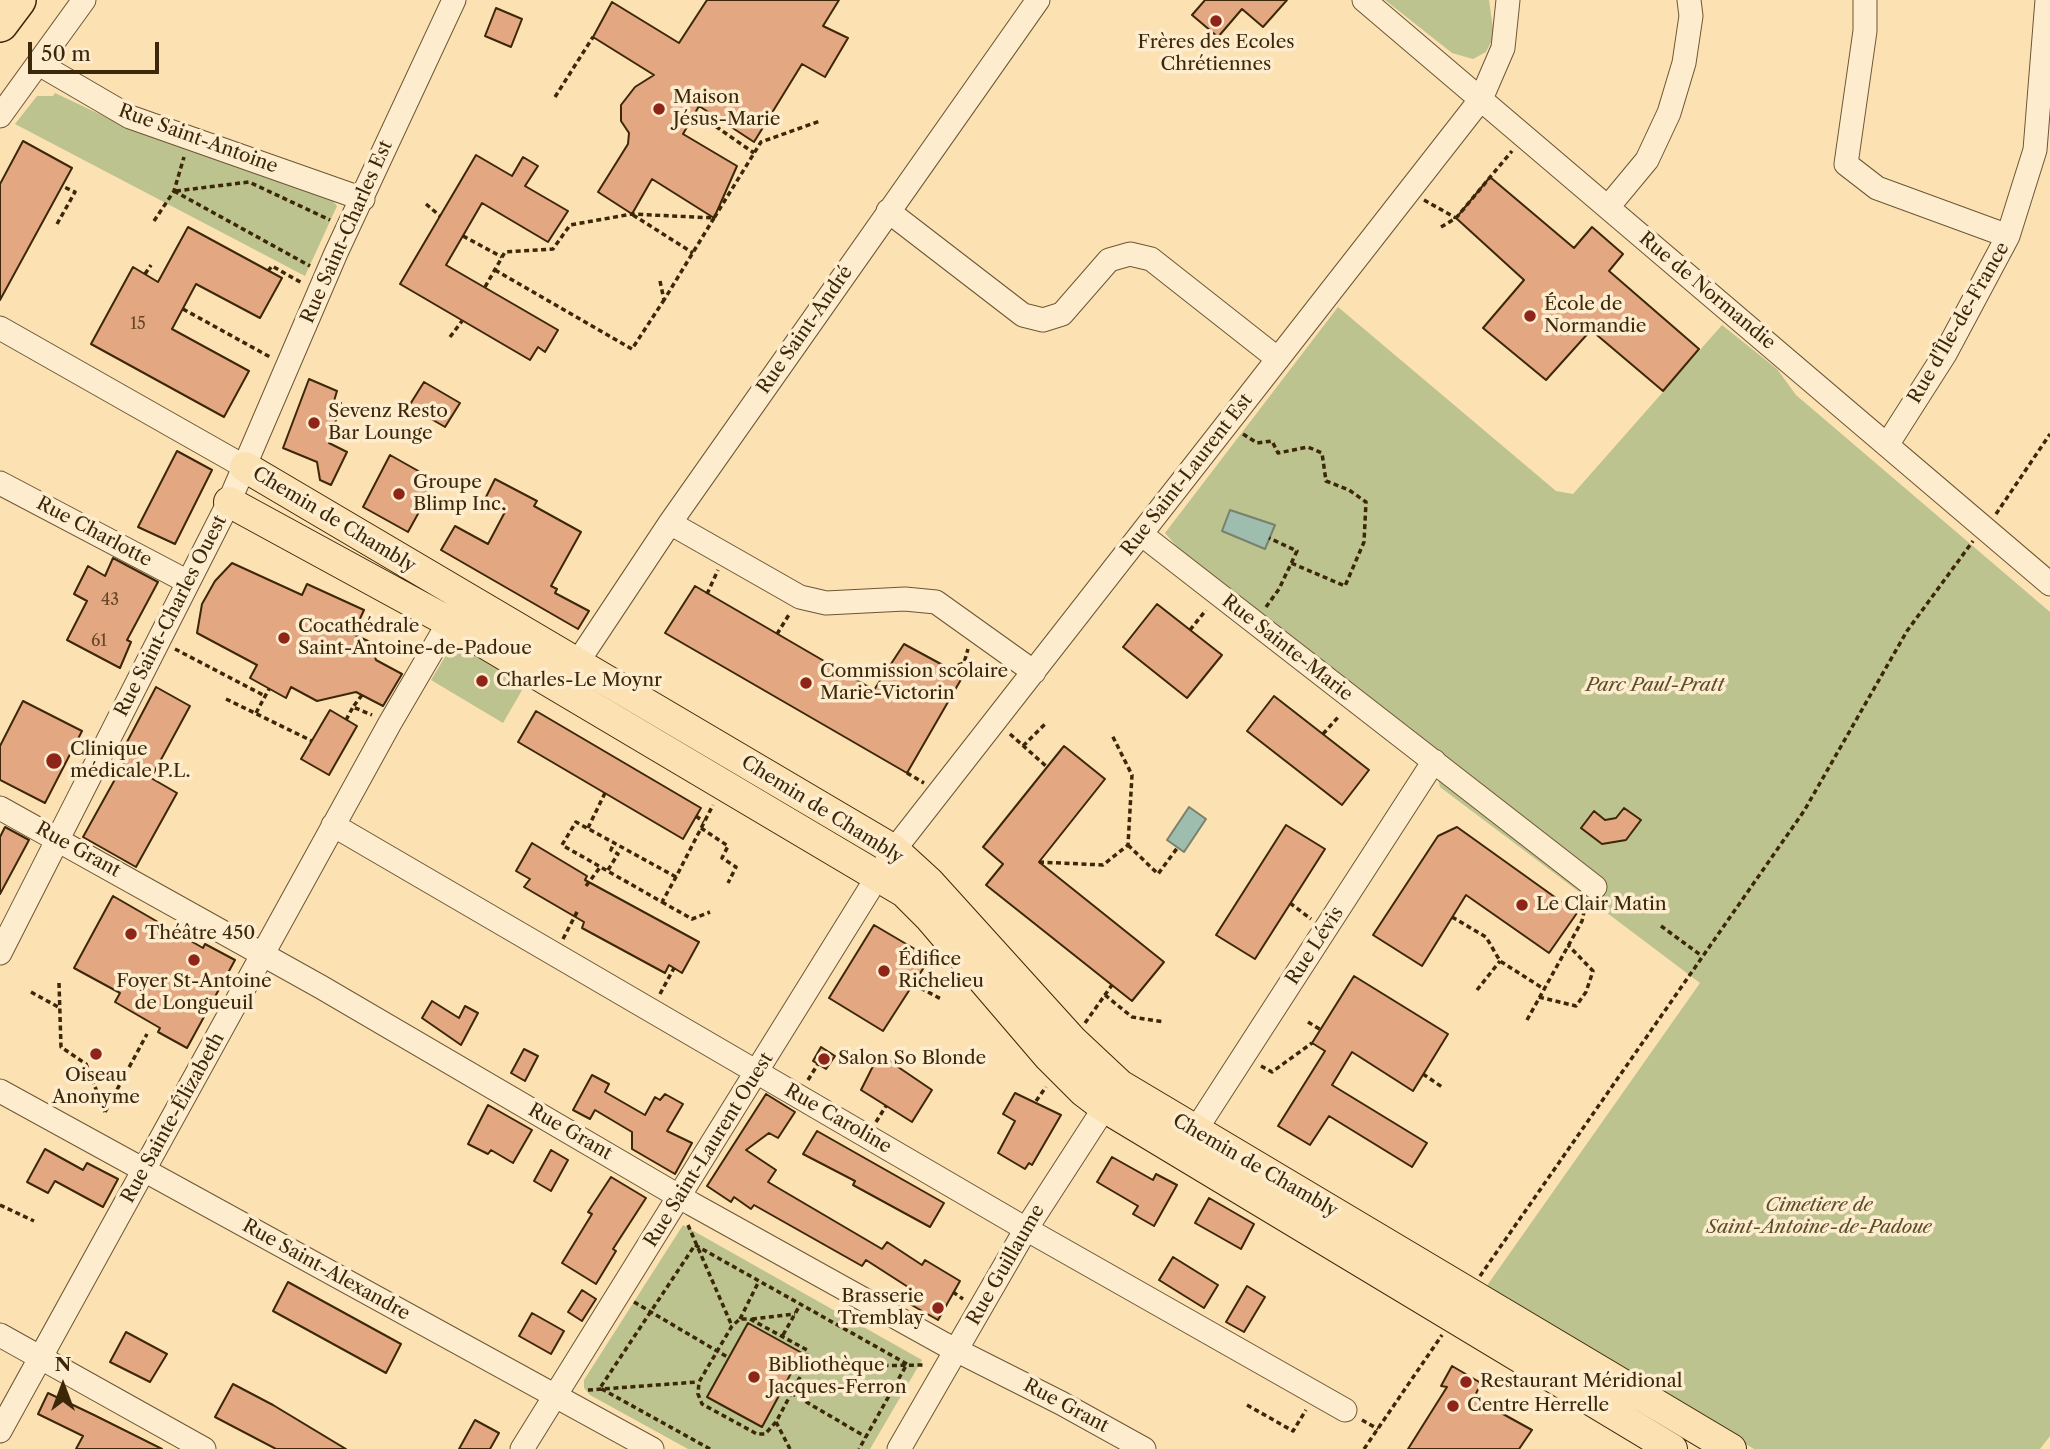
<!DOCTYPE html>
<meta charset="utf-8">
<style>
body{margin:0}
#map{position:relative;width:2050px;height:1449px;overflow:hidden;background:#fce1b3;font-family:"Libre Caslon Text",serif}
canvas{display:block}
.north{position:absolute;left:28px;top:1351px;width:70px;height:70px;-webkit-text-stroke:5px #fdecce;paint-order:stroke;rotate:0deg;font-size:19px;font-weight:700;line-height:28px;text-align:center;color:#3c2709}
.north::after{content:'';display:block;margin:auto;width:24px;height:32px;background:#3c2709;clip-path:polygon(50% 0,100% 100%,50% 72%,0 100%)}
.scale{position:absolute;left:28px;top:42px;width:131px;height:32px;box-sizing:border-box;border:4px solid #3c2709;border-top:0;padding-left:9px;font-size:21px;line-height:24px;white-space:nowrap;color:#3c2709;-webkit-text-stroke:5px #fdecce;paint-order:stroke}
</style>
<div id="map">
<canvas width="2050" height="1449"></canvas>
<div class="north">N</div>
<div class="scale">50 m</div>
</div>
<script>
const c = document.querySelector('canvas').getContext('2d');
c.lineJoin = 'round';
function fill(path, color) { c.fillStyle = color; c.fill(path, 'evenodd'); }
const toPath = rows => new Path2D(rows.map(r => 'M' + r).join(''));
function trace(path, color, width, dash) { c.strokeStyle = color; c.lineWidth = width; c.lineCap = dash ? 'butt' : 'round'; c.setLineDash(dash || []); c.stroke(path); }
function write(font, color, halo, rows, align = 'center') {
  c.font = font + ' "Libre Caslon Text",serif'; c.lineWidth = 7; c.setLineDash([]); c.textBaseline = 'middle'; c.strokeStyle = halo; c.fillStyle = color; for (const [text, x, y, turn = 0] of rows) {
    c.save(); c.translate(x, y); c.rotate((+turn || 0) * Math.PI / 180); c.textAlign = isNaN(turn) ? turn : align; if (halo) c.strokeText(text, 0, 0); c.fillText(text, 0, 0); c.restore();
  }
}
const green = toPath([
 [1385,0,1489,0,1494,36,1486,52,1473,59,1452,53],
 [55,93,133,130,333,201,337,206,305,276,15,124,37,96,53,96],
 [1338,307,1556,491,1573,494,1722,325,1777,369,1796,395,2050,612,2050,1436,2040,1449,1754,1449,1486,1287,1700,983,1440,787,1434,761,1218,594,1165,533],
 [454,642,525,685,503,723,431,680],
 [683,1225,922,1360,870,1449,688,1449,590,1395,584,1388,584,1380]
]);
const water = toPath([
 [1230,510,1275,525,1265,549,1222,531,1230,510],
 [1189,807,1206,819,1184,852,1167,840,1189,807]
]);
const building = toPath([
 [707,0,839,0,823,26,848,38,825,77,802,64,754,142,699,106,683,134,737,166,714,218,652,179,632,214,598,192,628,144,629,133,621,121,621,105,635,87,654,75,593,37,612,2,679,43,707,0],
 [1205,0,1287,0,1263,27,1242,9,1218,37,1192,15,1205,0],
 [496,8,522,19,511,47,485,36,496,8],
 [23,141,72,168,0,300,0,184,23,141],
 [476,155,512,176,523,157,538,166,525,186,568,211,548,242,482,203,446,265,558,330,545,352,538,347,530,360,400,284,476,155],
 [1490,177,1574,248,1592,227,1623,254,1609,271,1699,349,1663,391,1591,330,1546,380,1483,328,1524,280,1456,218,1490,177],
 [188,227,282,278,260,318,196,284,172,329,249,371,224,417,91,344,133,267,158,282,188,227],
 [309,379,337,391,334,401,341,403,329,443,347,452,331,485,320,480,317,462,283,448,309,379],
 [424,382,460,403,445,427,409,406,424,382],
 [177,451,212,470,175,544,138,527,177,451],
 [390,455,436,481,408,532,363,507,390,455],
 [495,479,537,501,534,506,581,532,551,586,557,589,555,593,589,611,578,629,441,550,455,526,488,544,506,510,485,499,495,479],
 [113,558,158,582,127,640,131,642,120,668,67,640,87,601,74,594,88,566,105,576,113,558],
 [232,563,302,595,307,584,364,610,353,634,370,642,376,660,402,674,383,706,356,692,317,701,291,687,286,698,250,678,257,665,197,633,202,604,215,581,232,563],
 [695,586,874,690,904,644,963,676,907,773,665,633,695,586],
 [1157,604,1222,655,1187,698,1123,647,1157,604],
 [156,687,190,706,151,778,177,793,136,867,83,837,124,763,118,759,156,687],
 [1274,696,1369,770,1342,805,1247,731,1274,696],
 [23,701,82,731,45,803,0,780,0,746,23,701],
 [330,710,357,726,329,775,301,759,330,710],
 [536,711,701,808,683,839,518,742,536,711],
 [1064,746,1105,779,1039,862,1164,962,1132,1001,986,885,1003,864,983,847,1064,746],
 [1624,808,1641,820,1626,840,1602,844,1581,828,1594,811,1605,820,1616,818,1624,808],
 [1286,825,1325,849,1255,959,1216,935,1286,825],
 [5,827,29,840,0,894,0,837,5,827],
 [1457,827,1577,913,1549,953,1466,895,1422,966,1373,935,1438,836,1457,827],
 [532,843,587,876,585,880,699,942,682,973,669,965,665,973,582,928,584,922,524,887,530,879,516,871,532,843],
 [113,896,203,948,205,944,235,960,187,1048,158,1032,160,1028,115,1002,120,993,74,968,113,896],
 [874,925,930,958,883,1031,829,998,874,925],
 [1354,976,1448,1034,1413,1091,1352,1052,1332,1085,1427,1143,1412,1167,1329,1116,1310,1145,1278,1126,1325,1051,1312,1043,1354,976],
 [432,1001,459,1018,465,1006,478,1013,461,1045,422,1018,432,1001],
 [821,1047,835,1056,826,1069,813,1061,821,1047],
 [524,1049,538,1056,525,1081,511,1073,524,1049],
 [879,1054,932,1090,912,1122,861,1090,879,1054],
 [592,1075,609,1084,605,1092,645,1115,655,1097,660,1100,665,1094,683,1104,667,1131,692,1143,675,1174,632,1149,632,1132,595,1110,590,1119,573,1110,592,1075],
 [1015,1093,1061,1115,1032,1165,1029,1163,1025,1169,998,1153,1015,1121,1003,1114,1015,1093],
 [766,1094,795,1112,778,1138,769,1133,746,1150,776,1170,768,1182,882,1249,887,1242,922,1265,925,1260,960,1281,938,1320,901,1299,908,1287,866,1260,862,1266,754,1205,751,1209,734,1197,731,1202,707,1186,766,1094],
 [488,1105,532,1130,513,1163,491,1150,488,1154,468,1144,488,1105],
 [817,1131,944,1203,930,1227,853,1185,855,1181,803,1154,817,1131],
 [45,1149,83,1170,87,1163,118,1179,103,1207,55,1181,48,1193,27,1182,45,1149],
 [551,1150,568,1160,551,1191,534,1181,551,1150],
 [1112,1157,1153,1180,1156,1174,1177,1185,1154,1226,1133,1214,1138,1206,1097,1182,1112,1157],
 [611,1177,646,1198,613,1249,616,1251,596,1284,562,1263,592,1214,588,1212,611,1177],
 [1209,1198,1254,1224,1241,1249,1195,1223,1209,1198],
 [1173,1257,1218,1285,1204,1308,1159,1280,1173,1257],
 [288,1282,401,1344,386,1373,273,1311,288,1282],
 [1247,1286,1265,1297,1244,1332,1226,1322,1247,1286],
 [582,1290,596,1299,582,1321,568,1312,582,1290],
 [532,1313,564,1331,551,1354,519,1336,532,1313],
 [748,1323,802,1353,762,1427,707,1397,748,1323],
 [126,1332,167,1354,150,1382,110,1362,126,1332],
 [1452,1366,1481,1383,1474,1398,1532,1430,1519,1449,1408,1449,1447,1387,1441,1386,1452,1366],
 [233,1384,273,1405,346,1449,276,1449,215,1417,233,1384],
 [48,1393,94,1415,162,1449,76,1449,83,1436,38,1414,48,1393],
 [475,1420,499,1433,490,1449,459,1449,475,1420]
]);
const path = toPath([
 [555,97,593,37],
 [695,112,754,153],
 [174,191,310,266],
 [176,191,249,182,330,220],
 [1424,200,1456,218],
 [426,204,440,216],
 [633,215,693,253],
 [154,221,174,191,184,157],
 [57,224,75,192,62,186],
 [1441,227,1456,218,1512,151],
 [463,236,502,257],
 [495,270,632,349,664,300],
 [268,271,272,266,302,283],
 [145,274,151,265],
 [660,281,664,300,714,218],
 [485,287,505,252,553,249,570,225,632,214,714,218,761,142,820,121],
 [183,309,270,357],
 [450,337,462,321],
 [1243,434,1257,443,1272,441,1278,453,1308,447,1322,453,1326,481,1349,490,1366,502,1364,542,1345,586,1291,563],
 [1996,514,2050,434],
 [707,594,718,570],
 [1266,607,1279,589,1297,551,1269,538],
 [1190,630,1206,610],
 [777,634,790,613],
 [175,649,265,696],
 [950,668,964,663,968,649],
 [362,695,353,707,372,715],
 [226,699,312,741],
 [256,713,269,689],
 [346,720,353,707],
 [1010,734,1047,767],
 [1323,734,1340,715],
 [1023,746,1045,724],
 [907,773,924,783],
 [696,816,704,822],
 [588,828,605,793],
 [701,828,728,846,722,858,736,867,728,883],
 [1128,845,1158,874,1178,847],
 [1039,862,1103,865,1128,845,1132,775,1112,735],
 [608,870,618,854,611,850,614,842],
 [676,877,576,822,562,845,662,902,676,877,713,805],
 [586,886,601,866],
 [662,902,692,919,710,912],
 [1290,903,1311,919],
 [1452,917,1486,937,1500,961,1544,989],
 [1661,926,1702,956],
 [563,939,578,910],
 [59,983,61,1047,86,1064,105,1112],
 [913,984,941,999],
 [1477,990,1500,961],
 [31,992,60,1008],
 [660,994,674,968],
 [1105,995,1132,1017,1164,1022],
 [1539,997,1576,1006,1586,992,1593,971,1568,945],
 [1527,1020,1582,921,1586,903],
 [1308,1022,1321,1030],
 [1085,1023,1112,985],
 [1261,1066,1272,1072,1312,1043],
 [1423,1074,1442,1087],
 [808,1080,818,1064],
 [1036,1101,1046,1087],
 [105,1112,147,1034],
 [876,1122,886,1106],
 [0,1205,34,1221],
 [688,1225,732,1326],
 [1480,1276,1804,811,1907,631,1973,541],
 [953,1292,963,1299],
 [634,1302,729,1358],
 [740,1319,759,1281],
 [752,1319,795,1314],
 [783,1335,800,1305],
 [807,1364,853,1366,924,1365],
 [588,1390,698,1382],
 [791,1393,866,1437],
 [1247,1405,1293,1431,1306,1410],
 [1362,1420,1378,1429],
 [776,1422,765,1434,757,1434,702,1404,698,1394,699,1382,732,1326,740,1319,750,1319,807,1350,807,1364,776,1422,790,1449],
 [710,1449,600,1388,695,1245,907,1364,859,1449],
 [1364,1449,1442,1335]
]);
const minor = toPath([
 [1364,0,2050,584],
 [1865,0,1865,31,1846,164,1877,188,2008,236],
 [39,64,130,117,363,199],
 [0,116,84,0],
 [1608,207,1647,160,1669,113,1684,63,1691,16,1689,0],
 [888,211,1023,315,1043,320,1062,314,1109,260,1130,254,1151,259,1278,359],
 [0,328,245,467],
 [1887,445,1945,354,2008,236,2035,150,2047,0],
 [0,483,188,582],
 [670,523,800,597,826,603,905,599,936,602,1034,672],
 [1141,534,1595,887],
 [577,663,670,523,1038,0],
 [0,808,321,987,692,1204,944,1344,1061,1403,1144,1449],
 [333,825,1026,1229,1345,1410],
 [0,953,229,502,336,253,454,0],
 [0,1091,652,1449],
 [1195,1131,1434,761],
 [0,1335,204,1449],
 [0,1431,390,723,449,622],
 [522,1449,894,850,1481,99,1503,48,1508,0],
 [899,1449,1026,1229,1112,1096]
]);
const major = toPath([
 [245,467,894,850,929,882,1073,1041,1120,1085,1731,1449],
 [229,502,449,622,904,892,930,918,1049,1057,1083,1091,1104,1107,1672,1449]
]);
const highway = toPath([
 [0,24,18,0]
]);
const markers = [
 [1216,21,7,"#8f2418"],
 [659,109,7,"#8f2418"],
 [1530,316,7,"#8f2418"],
 [314,423,7,"#8f2418"],
 [399,494,7,"#8f2418"],
 [284,638,7,"#8f2418"],
 [482,681,7,"#8f2418"],
 [806,683,7,"#8f2418"],
 [54,761,9,"#8f2418"],
 [1522,905,7,"#8f2418"],
 [131,934,7,"#8f2418"],
 [194,960,7,"#8f2418"],
 [884,971,7,"#8f2418"],
 [96,1054,7,"#8f2418"],
 [824,1059,7,"#8f2418"],
 [938,1308,7,"#8f2418"],
 [754,1377,7,"#8f2418"],
 [1466,1382,7,"#8f2418"],
 [1453,1406,7,"#8f2418"]
];
const numberNames = [
 ["15",138,324],
 ["43",110,600],
 ["61",99,641]
];
const poiNames = [
 ["Frères des Ecoles",1216,43,"center"],
 ["Chrétiennes",1216,65,"center"],
 ["Maison",673,98],
 ["Jésus-Marie",673,120],
 ["École de",1544,305],
 ["Normandie",1544,327],
 ["Sevenz Resto",328,412],
 ["Bar Lounge",328,434],
 ["Groupe",413,483],
 ["Blimp Inc.",413,505],
 ["Cocathédrale",298,627],
 ["Saint-Antoine-de-Padoue",298,649],
 ["Commission scolaire",820,672],
 ["Marie-Victorin",820,694],
 ["Charles-Le Moynr",496,681],
 ["Clinique",70,750],
 ["médicale P.L.",70,772],
 ["Le Clair Matin",1536,905],
 ["Théâtre 450",145,934],
 ["Édifice",898,960],
 ["Richelieu",898,982],
 ["Foyer St-Antoine",194,982,"center"],
 ["de Longueuil",194,1004,"center"],
 ["Salon So Blonde",838,1059],
 ["Oiseau",96,1076,"center"],
 ["Anonyme",96,1098,"center"],
 ["Brasserie",924,1297,"right"],
 ["Tremblay",924,1319,"right"],
 ["Bibliothèque",768,1366],
 ["Jacques-Ferron",768,1388],
 ["Restaurant Méridional",1480,1382],
 ["Centre Herrelle",1467,1406]
];
const streetNames = [
 ["Rue Saint-Antoine",198,139,20],
 ["Rue Saint-Charles Est",347,232,-66],
 ["Rue de Normandie",1707,291,40],
 ["Rue d'Île-de-France",1959,323,-60],
 ["Rue Saint-André",805,330,-55],
 ["Rue Saint-Laurent Est",1187,475,-52],
 ["Chemin de Chambly",334,520,31],
 ["Rue Charlotte",94,532,28],
 ["Rue Saint-Charles Ouest",171,616,-63],
 ["Rue Sainte-Marie",1287,648,38],
 ["Chemin de Chambly",822,810,32],
 ["Rue Grant",78,850,29],
 ["Rue Lévis",1315,946,-57],
 ["Rue Sainte-Élizabeth",173,1118,-61],
 ["Rue Caroline",838,1119,30],
 ["Rue Grant",570,1132,30],
 ["Rue Saint-Laurent Ouest",709,1150,-58],
 ["Chemin de Chambly",1255,1166,30],
 ["Rue Guillaume",1006,1265,-60],
 ["Rue Saint-Alexandre",326,1270,29],
 ["Rue Grant",1066,1406,28]
];
const parkNames = [
 ["Parc Paul-Pratt",1655,686],
 ["Cimetiere de",1819,1206],
 ["Saint-Antoine-de-Padoue",1819,1228]
];
fill(green, '#bcc38f');
fill(water, '#9fbdaf');
trace(water, '#77816d', 2);
fill(building, '#e3a781');
trace(building, '#3c2709', 2);
trace(minor, '#6c5634', 25);
trace(major, '#3c2709', 32);
trace(highway, '#3c2709', 38);
trace(path, '#3c2709', 3.5, [5, 3.5]);
trace(minor, '#fdecce', 23);
trace(major, '#fce1b3', 30);
trace(highway, '#fce1b3', 35);
for (const [x, y, r, color] of markers) { const dot = new Path2D(); dot.arc(x, y, r, 0, 2 * Math.PI); c.fillStyle = color; c.fill(dot); trace(dot, '#fdecce', 2.5); }
write('16px', '#664727', null, numberNames);
write('19px', '#3c2709', '#fdecce', poiNames, 'left');
write('19px', '#3c2709', '#fdecce', streetNames);
write('italic 19px', '#5c4e2a', '#fdecce', parkNames);
</script>
